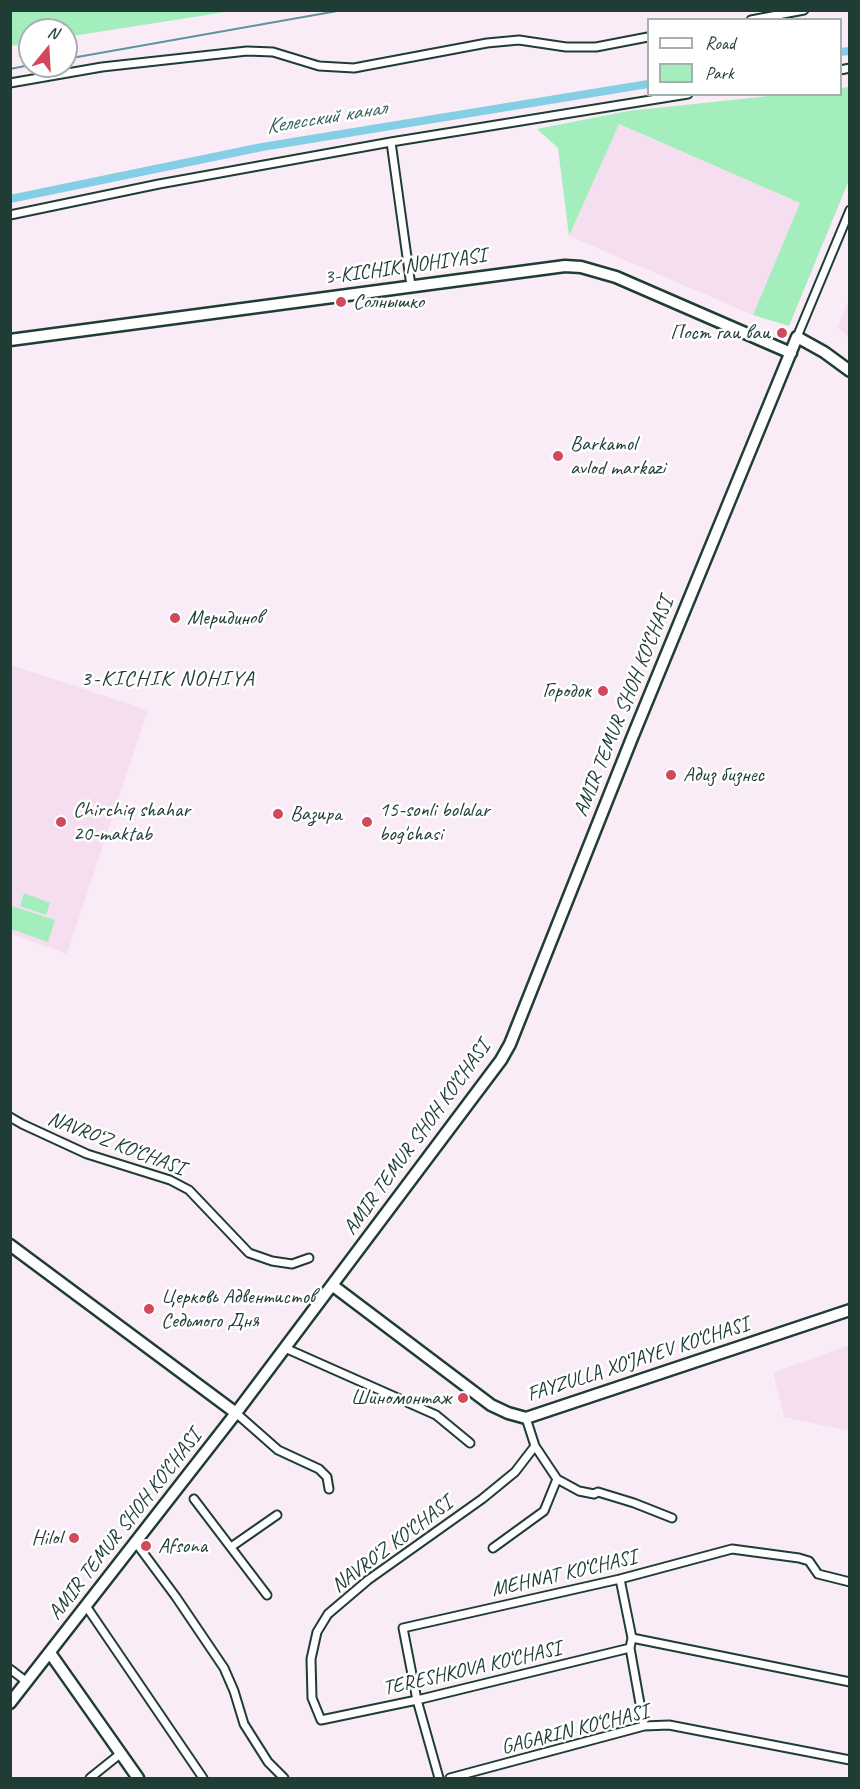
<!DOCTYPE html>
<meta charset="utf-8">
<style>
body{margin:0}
#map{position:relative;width:860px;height:1789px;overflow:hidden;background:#faecf7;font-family:Caveat,sans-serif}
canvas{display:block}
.frame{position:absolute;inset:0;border:12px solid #1f3d34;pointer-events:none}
.legend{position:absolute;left:647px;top:18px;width:195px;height:78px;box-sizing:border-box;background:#fff;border:2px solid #a5b1ae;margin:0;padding:8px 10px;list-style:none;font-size:18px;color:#1f3d34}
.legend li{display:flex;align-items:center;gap:12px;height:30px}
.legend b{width:30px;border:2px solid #a5b1ae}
.north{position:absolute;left:18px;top:18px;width:60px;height:60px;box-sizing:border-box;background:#fff;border:2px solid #a5b1ae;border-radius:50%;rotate:18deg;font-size:16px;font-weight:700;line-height:24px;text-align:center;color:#1f3d34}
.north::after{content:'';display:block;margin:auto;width:21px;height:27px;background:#d1495b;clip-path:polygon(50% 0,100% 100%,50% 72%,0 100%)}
</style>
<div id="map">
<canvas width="860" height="1789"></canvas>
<div class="frame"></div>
<ul class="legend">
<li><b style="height:8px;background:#fff"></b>Road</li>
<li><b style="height:16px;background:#a4edbc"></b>Park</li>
</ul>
<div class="north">N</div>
</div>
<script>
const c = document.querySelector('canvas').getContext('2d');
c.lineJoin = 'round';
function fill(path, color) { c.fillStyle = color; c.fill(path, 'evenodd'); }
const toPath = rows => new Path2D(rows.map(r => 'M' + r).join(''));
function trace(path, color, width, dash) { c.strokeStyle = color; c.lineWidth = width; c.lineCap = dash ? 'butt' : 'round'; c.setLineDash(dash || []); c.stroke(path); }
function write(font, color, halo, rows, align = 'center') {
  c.font = font + ' Caveat,sans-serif'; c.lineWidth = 5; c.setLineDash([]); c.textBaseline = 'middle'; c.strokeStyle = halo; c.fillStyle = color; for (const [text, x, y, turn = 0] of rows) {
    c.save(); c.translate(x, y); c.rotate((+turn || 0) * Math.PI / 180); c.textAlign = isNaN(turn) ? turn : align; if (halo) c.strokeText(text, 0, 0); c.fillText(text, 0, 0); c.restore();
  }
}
const built = toPath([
 [618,124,800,203,753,315,569,236],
 [849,298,849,338,838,327],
 [11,665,148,710,67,954,11,934],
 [849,1345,849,1431,784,1417,773,1373]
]);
const green = toPath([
 [11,10,232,10,232,11,66,37,66,30,30,30,30,43,11,46],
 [849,87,849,180,789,326,753,315,800,203,619,124,569,236,558,148,537,129,628,111,778,95,840,94,841,88],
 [24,893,50,903,46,915,20,906],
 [12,906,55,920,48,942,11,929,11,910]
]);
const stream = toPath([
 [66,59,343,10],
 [10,69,30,65]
]);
const canal = toPath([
 [840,52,850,51],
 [10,199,262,147,648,84]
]);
const street = toPath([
 [751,20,804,10],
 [840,70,850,68],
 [10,83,102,67,247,51,273,52,319,66,354,68,487,43,519,40,566,47,596,47,648,37],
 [391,142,411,286],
 [10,215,159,184,391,142,688,94],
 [797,337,850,210],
 [10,1117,22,1124,87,1154,170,1180,189,1190,249,1253,272,1261,292,1264,309,1258],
 [285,1348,436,1415,470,1443],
 [236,1413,278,1450,319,1469,327,1477,329,1489],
 [526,1418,535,1446,515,1472,482,1499,368,1580,328,1614,317,1632,311,1659,312,1698,321,1720,417,1700,630,1648],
 [557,1479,579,1491,594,1494,598,1492,634,1503,672,1518],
 [194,1499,267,1595],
 [136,1543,176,1597,224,1668,234,1691,244,1724,268,1762,284,1778],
 [231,1547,277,1515],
 [493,1548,544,1511,557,1479,535,1446],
 [620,1579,632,1638,630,1648,644,1726],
 [86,1606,203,1778],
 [632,1638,850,1682],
 [10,1669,27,1682],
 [90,1778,120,1754],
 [439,1778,417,1700,403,1628,620,1579,732,1549,799,1558,809,1561,818,1574,850,1582],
 [450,1778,644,1726,669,1725,850,1760]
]);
const secondary = toPath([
 [10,340,565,266,581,267,616,277,791,353],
 [10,1245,236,1413],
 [332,1285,491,1405,508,1413,526,1418,850,1310],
 [50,1653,138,1778],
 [10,1703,236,1413,501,1060,510,1044,632,738,797,337,824,352,850,371]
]);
const markers = [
 [341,302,6,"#d1495b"],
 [782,333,6,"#d1495b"],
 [558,456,6,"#d1495b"],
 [175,618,6,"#d1495b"],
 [603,691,6,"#d1495b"],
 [671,775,6,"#d1495b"],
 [278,814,6,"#d1495b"],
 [61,822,6,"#d1495b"],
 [367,822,6,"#d1495b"],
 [149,1309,6,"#d1495b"],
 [463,1398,6,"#d1495b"],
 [74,1538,6,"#d1495b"],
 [146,1546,6,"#d1495b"]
];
const streetNames = [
 ["3-KICHIK NOHIYASI",405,267,-8],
 ["AMIR TEMUR SHOH KO‘CHASI",624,707,-68],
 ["AMIR TEMUR SHOH KO‘CHASI",417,1138,-54],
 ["NAVRO‘Z KO‘CHASI",116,1144,21],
 ["FAYZULLA XO‘JAYEV KO‘CHASI",638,1360,-18],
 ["AMIR TEMUR SHOH KO‘CHASI",125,1525,-52],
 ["NAVRO‘Z KO‘CHASI",392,1545,-37],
 ["MEHNAT KO‘CHASI",564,1574,-13],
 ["TERESHKOVA KO‘CHASI",472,1669,-13],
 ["GAGARIN KO‘CHASI",575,1730,-14]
];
const poiNames = [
 ["Солнышко",353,302],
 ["Пост гаи ваи",770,333,"right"],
 ["Barkamol",570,444],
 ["avlod markazi",570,468],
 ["Меридинов",187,618],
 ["Городок",591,691,"right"],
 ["Адиз бизнес",683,775],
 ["Chirchiq shahar",73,810],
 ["20-maktab",73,834],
 ["15-sonli bolalar",379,810],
 ["bog'chasi",379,834],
 ["Вазира",290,814],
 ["Церковь Адвентистов",161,1297],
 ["Седьмого Дня",161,1321],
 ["Шиномонтаж",451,1398,"right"],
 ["Hilol",62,1538,"right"],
 ["Afsona",158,1546]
];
const waterNames = [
 ["Келесский канал",326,118,-9]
];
const neighbourhoodNames = [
 ["3-KICHIK NOHIYA",168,679]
];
fill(built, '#f6def1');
fill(green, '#a4edbc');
trace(stream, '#5c959e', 2);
trace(canal, '#84cfe5', 8);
trace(street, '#1f3d34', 11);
trace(secondary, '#1f3d34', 15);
trace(street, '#fff', 7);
trace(secondary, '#fff', 10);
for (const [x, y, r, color] of markers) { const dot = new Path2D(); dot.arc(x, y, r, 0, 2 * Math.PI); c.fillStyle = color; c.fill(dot); trace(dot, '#fff', 2); }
write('21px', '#1f3d34', '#fff', streetNames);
write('21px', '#1f3d34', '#fff', poiNames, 'left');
write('italic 22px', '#386260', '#fff', waterNames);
c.letterSpacing = '1.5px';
write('22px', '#1f3d34', '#fff', neighbourhoodNames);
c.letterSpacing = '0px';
</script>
